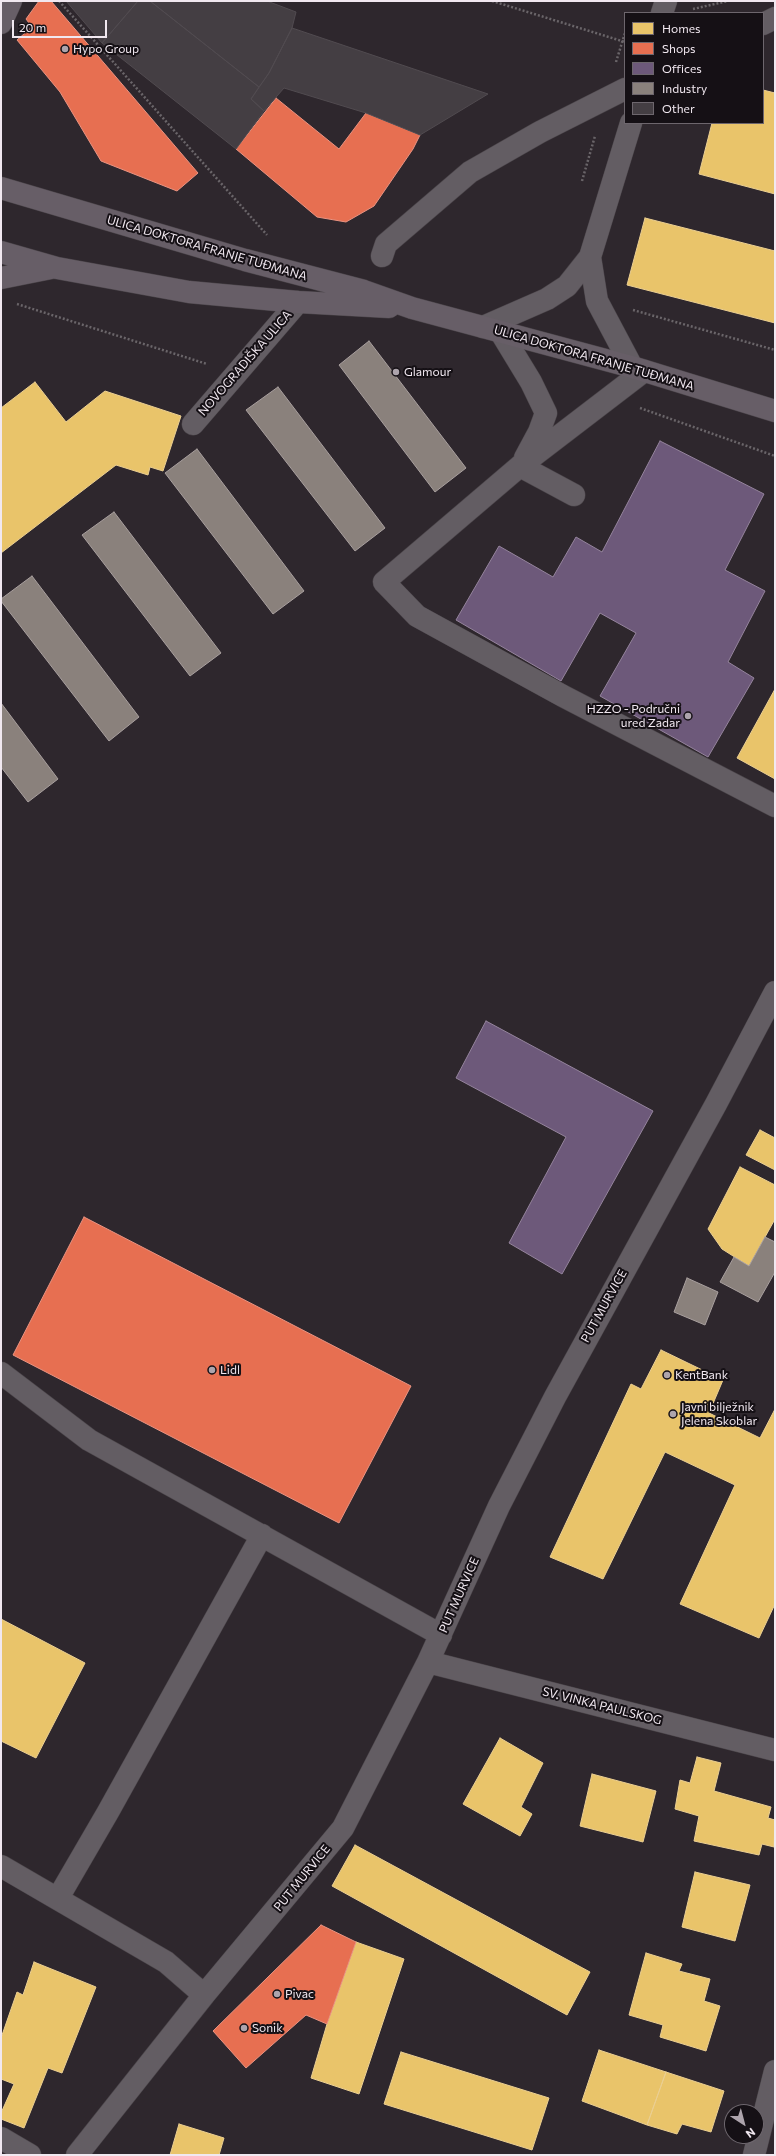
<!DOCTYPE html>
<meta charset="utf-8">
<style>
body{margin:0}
#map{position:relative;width:776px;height:2156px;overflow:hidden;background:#2e272d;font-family:Commissioner,sans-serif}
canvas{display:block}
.frame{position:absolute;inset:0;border:2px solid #f1e8f0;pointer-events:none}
.legend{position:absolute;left:624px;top:12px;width:140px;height:112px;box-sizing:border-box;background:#151015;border:1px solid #6d666d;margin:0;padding:5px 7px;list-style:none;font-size:12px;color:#f1e8f0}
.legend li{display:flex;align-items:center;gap:8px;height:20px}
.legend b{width:20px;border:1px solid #6d666d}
.north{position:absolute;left:724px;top:2104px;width:40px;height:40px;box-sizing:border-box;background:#151015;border:1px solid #6d666d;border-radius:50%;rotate:144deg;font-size:11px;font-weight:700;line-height:16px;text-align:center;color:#f1e8f0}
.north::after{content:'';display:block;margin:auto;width:14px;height:18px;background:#ada4ac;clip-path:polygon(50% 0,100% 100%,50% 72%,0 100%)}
.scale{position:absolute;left:12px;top:20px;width:95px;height:18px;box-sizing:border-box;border:2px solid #f1e8f0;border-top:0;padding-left:5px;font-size:12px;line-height:14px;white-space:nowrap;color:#f1e8f0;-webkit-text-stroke:3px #151015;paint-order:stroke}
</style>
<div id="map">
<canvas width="776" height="2156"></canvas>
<div class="frame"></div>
<ul class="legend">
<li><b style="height:11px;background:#e9c46a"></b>Homes</li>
<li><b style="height:11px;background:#e76f51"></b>Shops</li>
<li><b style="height:11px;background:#6d597a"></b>Offices</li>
<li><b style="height:11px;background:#8a817c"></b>Industry</li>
<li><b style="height:11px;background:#443e43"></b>Other</li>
</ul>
<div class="north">N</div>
<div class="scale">20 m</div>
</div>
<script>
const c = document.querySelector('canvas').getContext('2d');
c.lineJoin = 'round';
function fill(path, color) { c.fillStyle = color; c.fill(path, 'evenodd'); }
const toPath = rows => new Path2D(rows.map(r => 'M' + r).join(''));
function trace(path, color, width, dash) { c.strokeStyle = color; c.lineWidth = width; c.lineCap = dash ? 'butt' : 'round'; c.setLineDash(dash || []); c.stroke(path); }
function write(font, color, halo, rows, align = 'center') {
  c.font = font + ' Commissioner,sans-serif'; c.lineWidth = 4; c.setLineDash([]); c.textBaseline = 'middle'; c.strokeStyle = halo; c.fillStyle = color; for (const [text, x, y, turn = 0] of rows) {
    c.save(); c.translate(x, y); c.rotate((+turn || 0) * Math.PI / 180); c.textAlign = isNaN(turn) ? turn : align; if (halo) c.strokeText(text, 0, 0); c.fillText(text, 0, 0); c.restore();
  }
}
const homes = toPath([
 [763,90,775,93,775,194,699,174,712,123,763,123,763,90],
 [645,218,775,251,775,323,627,285,645,218],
 [35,382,66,422,105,391,181,416,163,471,150,467,148,475,116,465,1,553,1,408,35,382],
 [775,689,775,779,737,758,775,689],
 [760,1130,775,1138,775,1170,746,1155,760,1130],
 [740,1167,775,1185,775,1219,749,1266,722,1249,708,1229,740,1167],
 [661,1350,723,1380,709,1413,760,1438,775,1409,775,1604,759,1638,680,1604,735,1485,665,1452,603,1579,550,1557,631,1384,641,1389,661,1350],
 [1,1619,85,1663,36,1758,1,1741,1,1619],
 [500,1738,543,1763,521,1807,532,1814,520,1836,463,1804,500,1738],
 [697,1757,721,1763,714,1791,771,1807,768,1818,775,1820,774,1847,762,1844,759,1855,694,1841,699,1816,675,1809,680,1780,690,1783,697,1757],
 [592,1774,656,1791,643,1842,580,1826,592,1774],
 [355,1845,590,1972,567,2015,332,1886,355,1845],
 [695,1872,750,1885,735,1941,682,1927,695,1872],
 [356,1942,404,1959,359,2094,311,2078,327,2024,356,1942],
 [646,1953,682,1964,679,1971,710,1979,704,2001,720,2006,706,2051,660,2037,663,2025,629,2015,646,1953],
 [34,1962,96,1987,62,2073,48,2068,24,2128,1,2119,1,2113,14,2084,1,2079,1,2038,17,1992,23,1995,34,1962],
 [599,2050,666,2072,647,2125,582,2101,599,2050],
 [401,2052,549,2098,532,2150,384,2104,401,2052],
 [666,2072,724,2091,711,2132,682,2124,677,2134,647,2125,666,2072],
 [179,2124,224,2138,219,2155,170,2155,179,2124]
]);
const shops = toPath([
 [39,1,51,1,198,173,177,191,101,161,60,92,17,40,32,27,26,19,39,1],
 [276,98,339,149,366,113,420,135,413,149,374,206,346,222,317,217,236,149,276,98],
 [84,1217,411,1386,339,1523,13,1355,84,1217],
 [321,1925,356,1942,327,2024,306,2015,246,2068,213,2031,321,1925]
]);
const offices = toPath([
 [660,441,764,494,725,570,765,591,728,662,754,678,708,757,600,696,636,633,600,613,561,681,456,620,499,546,553,577,576,537,602,552,660,441],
 [486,1021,653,1111,562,1274,509,1243,566,1137,456,1078,486,1021]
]);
const industry = toPath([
 [369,341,466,468,435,492,339,365,369,341],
 [278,387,385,528,355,551,246,410,278,387],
 [197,449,304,591,273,614,165,473,197,449],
 [114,512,221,653,190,676,82,535,114,512],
 [32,576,139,717,109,741,1,601,1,599,32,576],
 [1,703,58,779,28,802,1,767,1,703],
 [765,1237,775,1242,775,1272,758,1302,720,1282,734,1257,749,1266,765,1237],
 [687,1278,718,1292,705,1325,674,1312,687,1278]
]);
const building = toPath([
 [66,1,138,1,102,43,66,1],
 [138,1,150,1,259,87,251,99,264,111,236,149,102,43,138,1],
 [150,1,267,1,296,12,292,28,269,73,259,87,150,1],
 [292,28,488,94,420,135,366,113,284,88,264,111,251,99,269,73,292,28]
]);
const path = toPath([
 [59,1,267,235],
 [492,1,625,42],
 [693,9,728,1],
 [616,62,625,33],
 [582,181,595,136],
 [17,304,207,364],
 [633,310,775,350],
 [640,408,775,456]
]);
const minor = toPath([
 [662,13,666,1],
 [763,24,775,18],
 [382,256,386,244,470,172,540,132,625,89],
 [590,257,597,301,632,367],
 [483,327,547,299,567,286,590,257,631,123],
 [500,331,531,382,546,413,539,432,525,458],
 [644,371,520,466,384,582,417,616,563,696,775,806],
 [193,424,298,302],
 [520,466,574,495],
 [1,1373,89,1440,441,1635],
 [428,1662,775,1750],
 [1,1866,166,1962,204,1995],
 [58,1898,108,1812,262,1535],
 [1,2138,30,2155],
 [77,2155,204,1995,343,1828,428,1662,499,1506,555,1397,716,1104,775,992],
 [754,2155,775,2071]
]);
const major = toPath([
 [1,23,11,1],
 [1,188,245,260,364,291,412,308,632,367,775,411],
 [1,252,57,268,189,292,298,302,389,307],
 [1,278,51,268]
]);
const markers = [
 [65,49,4,"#ada4ac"],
 [396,372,4,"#ada4ac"],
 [688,716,4,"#ada4ac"],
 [212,1370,4,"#ada4ac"],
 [667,1375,4,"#ada4ac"],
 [673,1414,4,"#ada4ac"],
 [277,1994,4,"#ada4ac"],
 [244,2028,4,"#ada4ac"]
];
const poiNames = [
 ["Hypo Group",73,49],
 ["Glamour",404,372],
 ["HZZO - Područni",680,709,"right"],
 ["ured Zadar",680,723,"right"],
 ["Lidl",220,1370],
 ["KentBank",675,1375],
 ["Javni bilježnik",681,1407],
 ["Jelena Skoblar",681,1421],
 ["Pivac",285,1994],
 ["Sonik",252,2028]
];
const streetNames = [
 ["ULICA DOKTORA FRANJE TUĐMANA",207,248,16],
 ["ULICA DOKTORA FRANJE TUĐMANA",594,358,16],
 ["NOVOGRADIŠKA ULICA",245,363,-49],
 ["PUT MURVICE",604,1306,-61],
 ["PUT MURVICE",459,1595,-66],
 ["SV. VINKA PAULSKOG",602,1706,14],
 ["PUT MURVICE",302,1878,-51]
];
fill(homes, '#e9c46a');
trace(homes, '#ebcf92', 1);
fill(shops, '#e76f51');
trace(shops, '#ea9381', 1);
fill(offices, '#6d597a');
trace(offices, '#95849d', 1);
fill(industry, '#8a817c');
trace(industry, '#a9a09f', 1);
fill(building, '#443e43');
trace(building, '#514b50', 1);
trace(minor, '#4a4449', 23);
trace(major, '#4a4449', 23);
trace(path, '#6a6569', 2.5, [2, 2]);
trace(minor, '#635d63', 22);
trace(major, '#675e67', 22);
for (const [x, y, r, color] of markers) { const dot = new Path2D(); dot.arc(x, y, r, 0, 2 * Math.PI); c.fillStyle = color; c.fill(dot); trace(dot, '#151015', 1.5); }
write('12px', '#f1e8f0', '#151015', poiNames, 'left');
write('12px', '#f1e8f0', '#151015', streetNames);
</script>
